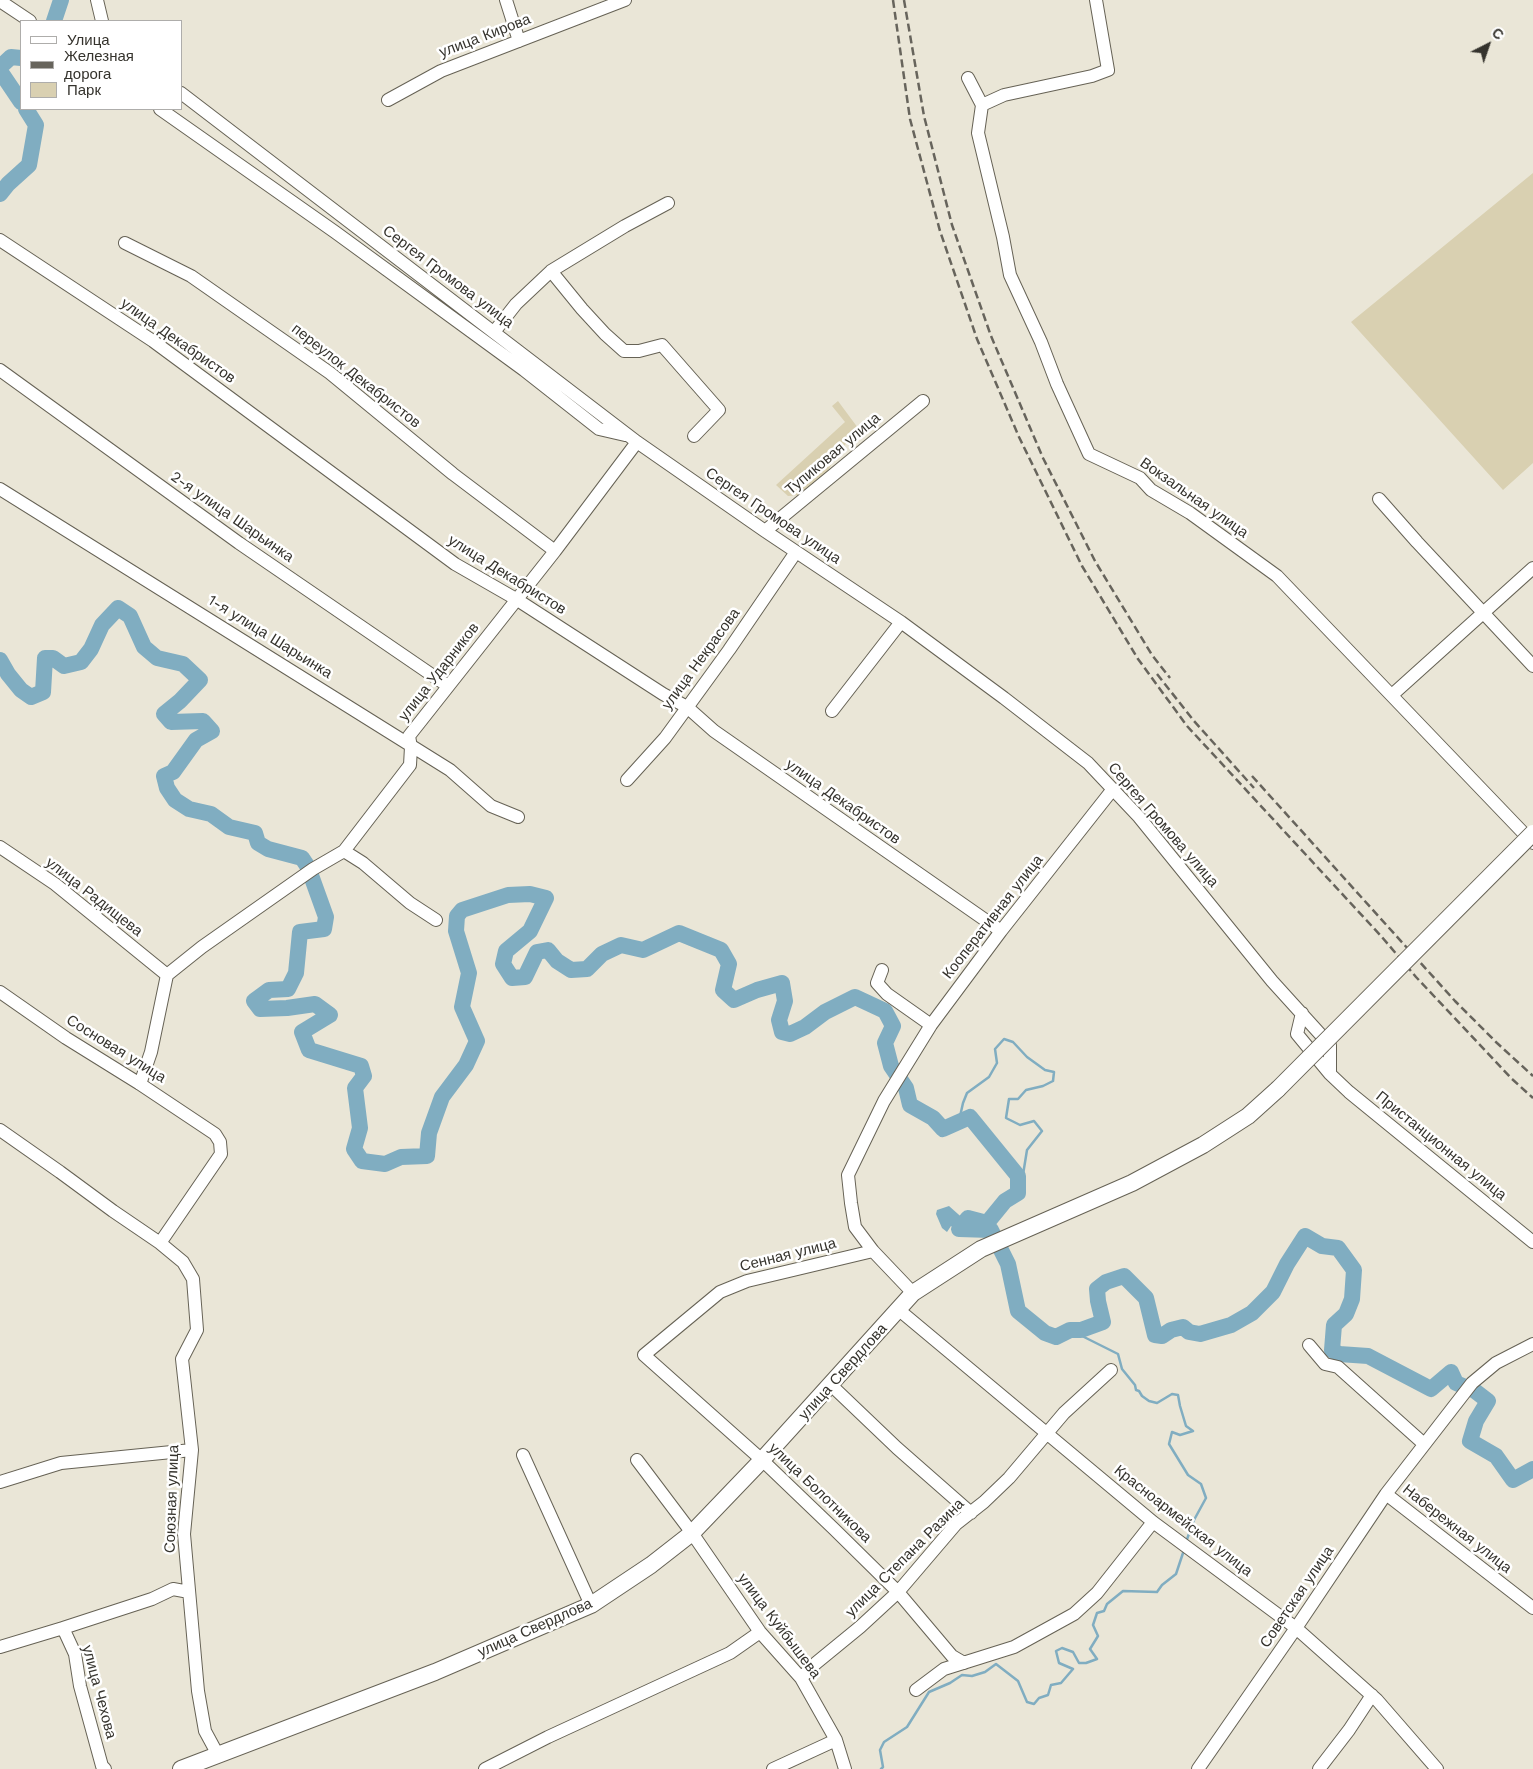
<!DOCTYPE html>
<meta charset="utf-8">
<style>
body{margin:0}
#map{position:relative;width:1533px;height:1769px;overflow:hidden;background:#eae6d7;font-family:"Work Sans",sans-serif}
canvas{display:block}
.legend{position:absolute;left:20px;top:20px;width:162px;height:90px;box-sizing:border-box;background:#fff;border:1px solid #aeadab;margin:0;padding:6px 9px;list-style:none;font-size:15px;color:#35332d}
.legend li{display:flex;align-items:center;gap:10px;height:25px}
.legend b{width:25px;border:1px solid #aeadab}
.north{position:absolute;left:1463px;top:20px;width:50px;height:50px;-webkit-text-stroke:4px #fff;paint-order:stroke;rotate:41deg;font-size:14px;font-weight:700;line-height:20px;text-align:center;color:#35332d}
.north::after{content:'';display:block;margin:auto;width:18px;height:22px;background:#35332d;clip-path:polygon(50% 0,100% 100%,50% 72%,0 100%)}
</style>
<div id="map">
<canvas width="1533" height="1769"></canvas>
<ul class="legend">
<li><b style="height:6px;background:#fff"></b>Улица</li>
<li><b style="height:6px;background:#67645c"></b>Железная дорога</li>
<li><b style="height:14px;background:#d9d0b1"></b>Парк</li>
</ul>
<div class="north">С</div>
</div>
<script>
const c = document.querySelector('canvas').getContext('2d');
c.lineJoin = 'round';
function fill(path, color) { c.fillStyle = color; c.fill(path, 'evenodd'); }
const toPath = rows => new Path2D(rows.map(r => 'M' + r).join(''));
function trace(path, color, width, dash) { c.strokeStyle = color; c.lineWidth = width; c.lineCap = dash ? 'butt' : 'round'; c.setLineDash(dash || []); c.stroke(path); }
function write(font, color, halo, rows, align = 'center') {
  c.font = font + ' "Work Sans",sans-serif'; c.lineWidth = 5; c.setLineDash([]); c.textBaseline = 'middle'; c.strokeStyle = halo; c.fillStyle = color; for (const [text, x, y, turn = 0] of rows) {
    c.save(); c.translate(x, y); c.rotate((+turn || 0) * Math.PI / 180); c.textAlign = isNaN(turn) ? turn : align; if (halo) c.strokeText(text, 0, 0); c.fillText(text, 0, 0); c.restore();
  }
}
const green = toPath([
 [1533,173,1533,463,1503,490,1351,322],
 [838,401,858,428,835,458,824,478,800,495,788,496,776,485,845,422,832,406]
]);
const water = toPath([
 [949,1206,967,1222,964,1227,957,1229,951,1226,947,1232,942,1228,936,1214,937,1210]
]);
const stream = toPath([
 [959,1121,963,1103,967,1093,989,1077,997,1063,995,1049,1004,1039,1013,1042,1027,1057,1045,1070,1054,1072,1053,1081,1043,1086,1026,1090,1018,1099,1009,1099,1006,1118,1020,1125,1034,1121,1042,1131,1027,1150,1021,1187,1018,1193],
 [1070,1330,1118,1354,1122,1369,1135,1385,1136,1390,1139,1391,1142,1396,1149,1401,1157,1403,1172,1394,1178,1395,1180,1406,1186,1426,1193,1431,1180,1435,1172,1432,1169,1444,1188,1475,1201,1484,1206,1498,1194,1520,1186,1542],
 [881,1769,883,1767,880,1750,884,1742,907,1727,929,1692,950,1683,962,1675,972,1676,985,1672,996,1664,1018,1681,1027,1702,1034,1704,1039,1698,1048,1695,1051,1685,1061,1683,1073,1669,1059,1663,1056,1651,1062,1648,1073,1652,1079,1663,1086,1663,1097,1659,1090,1649,1098,1636,1093,1625,1097,1613,1104,1611,1107,1604,1123,1591,1157,1592,1162,1585,1176,1574,1184,1550]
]);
const river = toPath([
 [54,21,61,0],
 [0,67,11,57,21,58],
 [0,71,21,102],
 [0,194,8,184,29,165,36,125,26,109],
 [0,660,8,674,21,690,31,697,43,692,45,658,53,658,64,666,81,662,91,649,102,625,118,608,130,616,144,647,157,658,183,664,200,680,180,701,164,714,171,722,203,721,212,731,196,740,173,772,164,776,167,788,175,800,189,809,211,814,229,827,255,833,258,843,268,849,302,858,308,867,326,917,324,929,300,932,296,973,288,989,269,990,254,1001,260,1009,287,1008,315,1004,330,1015,302,1032,309,1050,361,1066,364,1076,355,1088,360,1128,354,1149,362,1161,385,1164,401,1157,427,1156,429,1133,442,1097,466,1065,477,1041,462,1007,469,973,456,931,457,916,462,910,508,895,530,894,546,898,530,931,506,951,503,964,512,978,525,977,537,952,548,950,557,961,571,970,587,969,602,954,621,945,643,950,679,933,721,950,729,964,723,990,734,1000,757,990,782,983,785,1001,779,1020,782,1032,790,1034,805,1027,825,1012,855,997,885,1011,893,1026,885,1043,891,1066,906,1088,910,1105,933,1118,943,1129,970,1117,1018,1176,1018,1193,1005,1201,987,1223,968,1218,959,1229,991,1230,1008,1264,1018,1311,1045,1333,1056,1337,1070,1330,1081,1330,1103,1322,1098,1301,1097,1289,1106,1282,1124,1276,1146,1298,1155,1335,1162,1336,1171,1330,1183,1327,1189,1332,1200,1334,1231,1325,1252,1313,1273,1292,1287,1264,1305,1236,1322,1246,1338,1248,1354,1270,1352,1299,1346,1314,1334,1325,1332,1350,1339,1354,1368,1356,1431,1389,1451,1372,1456,1383,1475,1391,1488,1401,1476,1421,1470,1441,1496,1456,1513,1480,1533,1469]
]);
const minor = toPath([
 [97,0,102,21],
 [506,0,519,41],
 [3,3,30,21],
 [968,78,982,105,978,133,1003,237,1010,275,1041,342,1057,384,1089,454,1140,478,1151,490,1190,513,1277,576,1533,843],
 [181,93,637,442,765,531,901,622,1004,698,1088,763,1139,817,1272,981,1330,1045,1330,1074],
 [388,100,441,71,625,0],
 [982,105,1004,95,1092,76,1108,70,1096,0],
 [160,109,335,232,524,370,599,429,625,435],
 [0,240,153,341,455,564,516,599,663,694,687,707,714,731,1001,931],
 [125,243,191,276,330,373,453,474,555,551],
 [551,271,582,309,605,334,624,351,639,351,662,345,719,410,694,436],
 [494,332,516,304,551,271,625,226,668,203],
 [0,370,239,543,448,686],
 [0,489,450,770,491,806,518,817],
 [1379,499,1417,542,1533,666],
 [765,531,923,401],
 [1392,695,1533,568],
 [832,711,901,622],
 [627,780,665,738,729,650,796,552],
 [0,847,55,884,167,975],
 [344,851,363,863,410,903,436,920],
 [882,970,877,983,887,994,931,1025],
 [167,975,202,947,313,869,344,851,410,765,411,747,409,736,555,551,637,442],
 [0,992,66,1038,140,1084,215,1134,220,1142,221,1154,160,1243],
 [1302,1013,1297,1034,1330,1074,1349,1092,1533,1242],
 [140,1084,151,1052,167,975],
 [0,1130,60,1172,113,1211,160,1243,183,1262,193,1279,197,1330,182,1359,192,1450,184,1534,198,1691,205,1731,218,1755],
 [873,1251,747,1281,720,1292,644,1355,762,1460,834,1529,898,1592,952,1656,964,1663],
 [913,1293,873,1251,855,1227,851,1203,848,1175,884,1101,931,1025,1001,931,1113,789],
 [899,1310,1153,1522,1296,1628,1377,1700,1437,1769],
 [1309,1345,1325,1364,1338,1367,1424,1444],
 [831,1385,897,1448,971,1513],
 [523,1455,591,1605],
 [637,1460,692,1533,760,1632,801,1678,836,1740,845,1769],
 [0,1482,61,1463,192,1450],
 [1386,1494,1533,1608],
 [63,1628,152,1599,173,1589,189,1592],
 [0,1647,63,1628,75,1654,80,1686,102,1766,105,1769],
 [801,1678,816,1663,860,1627,898,1592,956,1524,984,1502,1009,1478,1064,1413,1111,1370],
 [916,1690,944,1669,1014,1647,1074,1614,1097,1593,1153,1522],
 [485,1769,548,1737,730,1653,760,1632],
 [773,1769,836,1740],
 [1198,1769,1296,1628,1386,1494,1472,1383,1496,1363,1533,1344],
 [1319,1769,1349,1730,1372,1695]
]);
const major = toPath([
 [181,1769,435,1672,591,1605,651,1565,692,1533,762,1460,913,1293,981,1249,1132,1183,1203,1145,1248,1116,1278,1089]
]);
const rail = toPath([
 [893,0,910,119,940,231,977,339,1019,437,1082,566,1138,659,1187,726,1381,936,1416,977,1512,1079,1533,1098],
 [904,0,924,116,952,225,991,336,1043,458,1095,561,1152,655,1170,678],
 [1157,674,1194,721,1254,788],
 [1252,776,1455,1001,1497,1043,1533,1076]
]);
const majorBridge = toPath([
 [1278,1089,1533,833]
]);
const streetNames = [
 ["улица Кирова",485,36,-21],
 ["Сергея Громова улица",448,277,37],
 ["улица Декабристов",178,341,35],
 ["переулок Декабристов",356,376,38],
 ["Тупиковая улица",833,454,-40],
 ["Вокзальная улица",1194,498,35],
 ["Сергея Громова улица",773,516,34],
 ["2-я улица Шарьинка",232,517,35],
 ["улица Декабристов",507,575,32],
 ["1-я улица Шарьинка",270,637,32],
 ["улица Некрасова",701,659,-54],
 ["улица Ударников",439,672,-52],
 ["улица Декабристов",843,802,35],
 ["Сергея Громова улица",1163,825,49],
 ["улица Радищева",94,897,38],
 ["Кооперативная улица",993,917,-52],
 ["Сосновая улица",116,1049,32],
 ["Пристанционная улица",1441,1146,39],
 ["Сенная улица",788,1255,-14],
 ["улица Свердлова",843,1372,-48],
 ["улица Болотникова",820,1493,44],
 ["Союзная улица",172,1499,-88],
 ["Красноармейская улица",1183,1521,38],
 ["Набережная улица",1457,1529,38],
 ["улица Степана Разина",905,1558,-45],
 ["Советская улица",1297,1597,-56],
 ["улица Куйбышева",779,1626,53],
 ["улица Свердлова",535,1628,-24],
 ["улица Чехова",99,1692,75]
];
fill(green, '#d9d0b1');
fill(water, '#80adc1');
trace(stream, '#80adc1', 2.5);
trace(river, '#80adc1', 16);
trace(minor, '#666255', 14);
trace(major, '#666255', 18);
trace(minor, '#fff', 12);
trace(major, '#fff', 16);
trace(rail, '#67645c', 2.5, [8, 4]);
trace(majorBridge, '#666255', 18, []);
trace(majorBridge, '#fff', 16);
write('15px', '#35332d', '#fff', streetNames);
</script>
